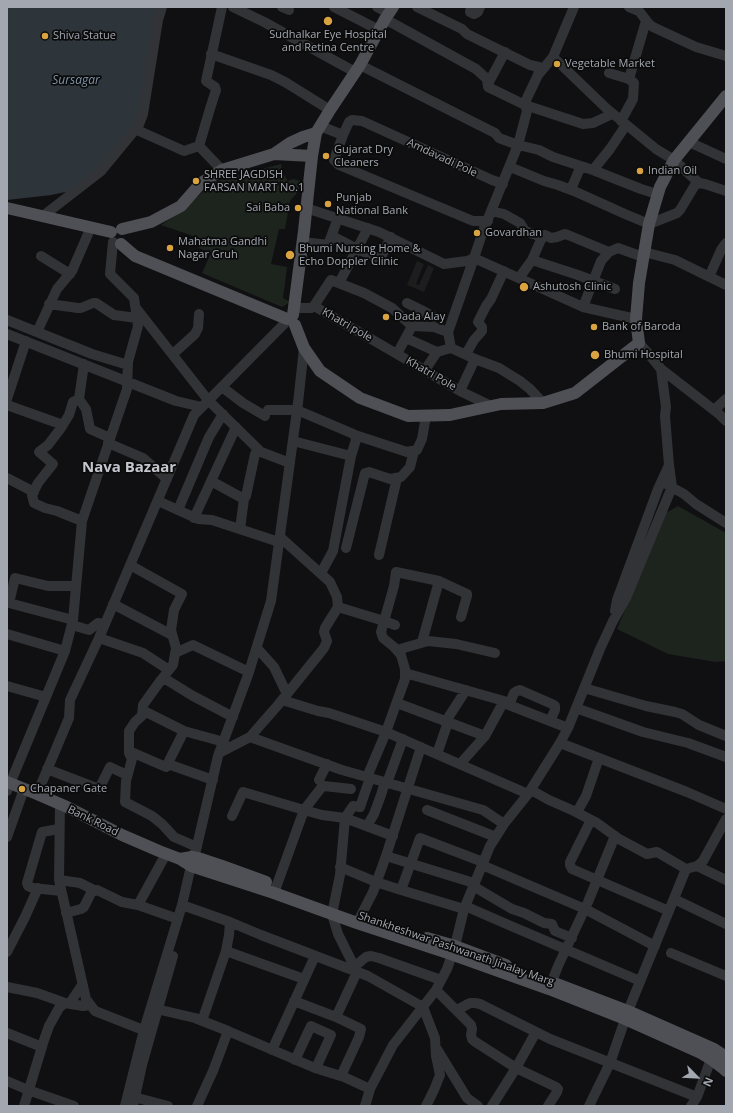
<!DOCTYPE html>
<style>
body{margin:0}
#map{position:relative;width:733px;height:1113px;overflow:hidden;background:#101012;font-family:"Open Sans",sans-serif}
canvas{display:block}
.frame{position:absolute;inset:0;border:8px solid #a3a8b0;pointer-events:none}
.north{position:absolute;left:677px;top:1057px;width:40px;height:40px;-webkit-text-stroke:3px #0b0b0c;paint-order:stroke;rotate:114deg;font-size:11px;font-weight:700;line-height:16px;text-align:center;color:#a3a8b0}
.north::after{content:'';display:block;margin:auto;width:14px;height:18px;background:#a3a8b0;clip-path:polygon(50% 0,100% 100%,50% 72%,0 100%)}
</style>
<div id="map">
<canvas width="733" height="1113"></canvas>
<div class="frame"></div>
<div class="north">N</div>
</div>
<script>
const c = document.querySelector('canvas').getContext('2d');
c.lineJoin = 'round';
function fill(path, color) { c.fillStyle = color; c.fill(path, 'evenodd'); }
const toPath = rows => new Path2D(rows.map(r => 'M' + r).join(''));
function trace(path, color, width, dash) { c.strokeStyle = color; c.lineWidth = width; c.lineCap = dash ? 'butt' : 'round'; c.setLineDash(dash || []); c.stroke(path); }
function write(font, color, halo, rows, align = 'center') {
  c.font = font + ' "Open Sans",sans-serif'; c.lineWidth = 3.5; c.setLineDash([]); c.textBaseline = 'middle'; c.strokeStyle = halo; c.fillStyle = color; for (const [text, x, y, turn = 0] of rows) {
    c.save(); c.translate(x, y); c.rotate((+turn || 0) * Math.PI / 180); c.textAlign = isNaN(turn) ? turn : align; if (halo) c.strokeText(text, 0, 0); c.fillText(text, 0, 0); c.restore();
  }
}
const built = toPath([
 [417,261,424,264,416,284,419,285,428,265,434,268,424,292,407,285]
]);
const green = toPath([
 [281,164,283,173,288,181,293,179,297,180,300,181,302,187,290,201,285,229,279,229,271,264,287,267,283,298,290,302,282,307,202,273,211,253,199,248,202,239,161,225,183,210,213,182],
 [678,506,726,533,726,661,716,662,668,654,617,629,666,513]
]);
const water = toPath([
 [7,7,161,7,142,114,106,164,70,191,51,195,7,200]
]);
const minor = toPath([
 [222,7,206,81,215,87,216,90,209,112,199,146,222,170],
 [233,7,264,22,355,72],
 [282,7,289,10],
 [334,7,379,30],
 [377,7,389,13],
 [417,7,462,29,467,34,530,65,539,67,538,75],
 [471,7,470,12,474,14,478,12,480,7],
 [574,7,553,57,538,75,527,98,525,105,527,111,518,145,483,231,474,258,583,307,636,319],
 [629,7,639,11,649,24,653,27,696,47,726,56],
 [385,19,476,69,487,79,488,87,490,88,525,105,583,124,593,123,612,114],
 [211,54,271,75,285,82,330,110],
 [553,57,606,108,656,149,674,160,699,183],
 [360,65,487,129,495,133,499,138,518,145,539,150,553,157,593,170,610,149,626,125],
 [609,73,629,79],
 [488,84,505,52],
 [621,121,633,99,634,83,629,79,646,21],
 [320,126,343,135],
 [137,130,184,151,199,146],
 [689,142,726,159],
 [510,167,544,181,558,185,574,191,625,214,649,224,677,213,680,210,695,185,699,183,705,184,726,191],
 [593,170,641,189,657,194],
 [571,189,581,166],
 [306,208,379,232,444,264,467,261,474,258],
 [491,211,504,214,520,223,525,231,539,236,545,235,551,238,557,237,565,234,568,235,609,252],
 [43,216,101,171,134,131,137,130,143,114,158,20,162,7],
 [488,221,473,221,339,165,334,160,335,157,343,135,349,122,352,120,362,121,492,180,503,184],
 [543,235,532,260,578,275,615,289],
 [332,236,357,249,368,228],
 [303,242,328,245,338,218],
 [644,252,675,260,726,285],
 [41,256,70,274],
 [709,277,721,250,726,243],
 [519,278,532,260],
 [339,283,357,249,380,259,391,237],
 [407,303,421,310],
 [49,304,78,308,81,308,93,303,96,303,114,315,137,318],
 [314,306,331,280,364,293,392,308,412,326,397,354,460,391,491,406],
 [583,307,601,261,609,252,618,248,643,257],
 [136,308,208,400,261,452,290,463],
 [294,308,311,308,314,306,397,354],
 [434,317,421,310,412,326,434,327,448,332,451,348,437,352],
 [7,320,92,354,128,365],
 [37,332,57,289,72,271,88,234],
 [448,332,474,258],
 [7,334,176,401,202,407],
 [406,338,437,352,425,370],
 [451,348,475,359,460,391],
 [173,354,195,334,198,328,199,314],
 [466,354,474,340,482,331,482,327,478,322,486,306,491,299,504,271],
 [475,359,499,368,520,381,530,389,543,403],
 [84,364,79,399,86,409,90,429,110,438],
 [661,369,719,414,726,421],
 [222,387,243,403,265,416],
 [7,399,26,341],
 [79,399,73,402,69,415,61,428,48,445,39,452,53,464,38,483,32,495,34,503,45,508,57,511,82,521],
 [7,405,63,425],
 [268,410,297,410,351,433,355,435,356,440,351,456],
 [714,410,726,399],
 [355,435,407,452,417,450,422,439,426,416],
 [293,441,351,456,333,551,321,573],
 [108,443,143,458,167,479],
 [7,478,34,492],
 [211,481,244,499],
 [666,484,684,494,696,504,726,523],
 [158,501,198,519,212,520,279,542],
 [178,510,209,437,223,414],
 [194,518,236,427],
 [240,529,244,499,246,496,255,454,258,449],
 [346,548,365,473,369,472,390,479,401,477,410,467,414,451],
 [379,555,397,478],
 [130,565,182,594,174,610,171,630,176,648,173,665,161,680],
 [439,581,467,594,467,596,461,617],
 [113,604,172,635],
 [338,607,384,621,395,625],
 [615,611,617,600,658,489,669,465],
 [73,620,9,603,15,578,48,586,76,586],
 [72,625,89,630,98,623,105,624],
 [7,634,65,651],
 [99,638,143,653,169,670],
 [257,648,274,667,287,694],
 [397,650,428,641,456,644,495,653],
 [175,653,193,645,249,672],
 [405,673,504,701,509,705,568,728],
 [7,686,46,697],
 [584,688,646,706,675,712,682,714,699,725,726,736],
 [282,700,318,711,329,713,386,732,528,794],
 [397,703,485,736],
 [509,705,514,693,517,691,520,690,552,704,555,706,555,710,550,721],
 [576,708,643,732,688,743,726,757],
 [142,715,143,705,161,680,167,680,193,696,233,717],
 [446,721,466,690],
 [250,737,342,770,483,810,504,824],
 [560,743,687,792,726,809],
 [129,751,166,767,184,731],
 [219,753,250,737,278,705,324,648,327,641,324,632,325,628,338,607,337,597,330,582,280,537],
 [437,754,448,722],
 [168,764,213,780],
 [460,764,485,736,504,701],
 [47,769,99,789,110,767,127,775],
 [367,777,386,732,405,679,405,669,401,655,394,647,383,638,381,632,394,586,396,572,439,581,422,642],
 [319,780,327,764],
 [387,783,403,739],
 [531,790,549,800,574,811,597,823,619,839,647,854,657,852,686,869,697,866,703,861,726,819],
 [7,791,65,651,73,620,82,521,127,389,128,362,138,326,134,298,110,274,113,242],
 [37,794,69,718,70,700,99,638,194,415,287,321],
 [60,804,59,880,86,999,95,1011,151,1033],
 [427,810,496,837],
 [577,812,586,796,599,758],
 [232,816,243,792,304,810,321,788,324,786,351,789],
 [591,820,570,862,570,865,572,869,669,911],
 [367,826,374,814,381,795,385,782],
 [59,829,42,832,27,883,28,886,33,888,61,891],
 [7,837,24,789],
 [197,847,174,837,162,824,152,816,125,802,126,781,132,759,129,753,129,731,135,722,146,712,184,731,224,742],
 [386,856,474,883],
 [482,865,585,909,655,946],
 [697,866,726,880],
 [340,867,376,882,401,890,420,838,483,862],
 [59,880,80,883,94,890],
 [473,886,512,909,524,913,544,923,552,924,555,931,572,938],
 [401,890,464,909],
 [274,893,304,810,322,815,345,818,353,806,360,807,370,778],
 [674,899,726,924],
 [138,905,166,854],
 [182,905,230,922,261,935,368,976,423,1007,435,1038,436,1056,440,1075,434,1090,426,1106],
 [465,906,511,926,640,981],
 [66,913,81,909,84,907,92,891,97,890,122,902,138,905,178,919],
 [230,922,229,935,226,951,304,979],
 [357,923,373,892,386,856,421,747],
 [7,952,25,917,38,888],
 [671,953,726,976],
 [354,967,366,957,371,956,379,958,441,980],
 [7,987,37,993,65,1003],
 [549,989,558,966,588,902,615,836],
 [436,990,471,1025,472,1029,471,1035,472,1039,474,1041,516,1068,556,1087,558,1089,557,1092,548,1106],
 [294,1001,336,1017,361,1029,359,1037,341,1076],
 [70,1003,82,985],
 [152,1008,195,1018,228,1031,315,1068,344,1077,370,1089],
 [457,1010,470,1003,475,1003,480,1004,550,1039,697,1097],
 [336,1017,357,972,338,934,332,914,340,875,345,818,393,836],
 [202,1021,226,951],
 [7,1033,42,1047],
 [437,1049,467,1098,478,1106],
 [272,1050,315,956],
 [295,1060,311,1026,331,1035,316,1068],
 [7,1081,28,1090,74,1106],
 [130,1096,168,1106],
 [24,1106,44,1040,49,1026,59,1008,65,1003,83,1006,90,1005],
 [125,1106,144,1030,182,905,191,866,192,857,196,850,218,756,248,675,271,601,298,403,304,348],
 [133,1106,142,1065,173,956],
 [197,1106,213,1071,228,1031],
 [365,1106,370,1089,393,1045,436,990,447,969,455,946,464,909,490,846,504,824,528,794,560,743,568,728,600,649,613,621,626,598,672,487,669,465,665,416,666,407,661,369,648,353,639,343],
 [492,1106,516,1068,536,1032],
 [589,1106,610,1063,628,1011,686,869],
 [691,1106,697,1097,711,1059]
]);
const major = toPath([
 [274,154,290,143,303,137,316,133],
 [7,208,111,232],
 [122,229,151,222,181,206,201,183,222,170,274,154,312,156],
 [121,244,135,256,287,319],
 [293,315,304,231,312,156,316,133,330,110,360,65,385,19,393,7],
 [295,325,304,348,320,371,360,398,408,416,450,415,501,404,543,403,575,393,639,343,636,319,639,283,649,224,660,187,674,160,726,96],
 [7,782,37,794,67,807,122,835,159,851,180,859,191,866,274,893,357,923,451,954,549,989,625,1019,701,1053,711,1059,724,1069,726,1071],
 [180,859,192,857,198,858,222,866,266,882],
 [427,938,455,946,506,965],
 [557,984,628,1011,714,1049,726,1057]
]);
const markers = [
 [328,21,5,"#d9a341"],
 [45,36,4,"#d9a341"],
 [557,64,4,"#d9a341"],
 [326,156,4,"#d9a341"],
 [640,171,4,"#d9a341"],
 [196,181,4,"#d9a341"],
 [328,204,4,"#d9a341"],
 [298,208,4,"#d9a341"],
 [477,233,4,"#d9a341"],
 [170,248,4,"#d9a341"],
 [290,255,5,"#d9a341"],
 [524,287,5,"#d9a341"],
 [386,317,4,"#d9a341"],
 [594,327,4,"#d9a341"],
 [595,355,5,"#d9a341"],
 [22,789,4,"#d9a341"]
];
const poiNames = [
 ["Sudhalkar Eye Hospital",328,35,"center"],
 ["and Retina Centre",328,48,"center"],
 ["Shiva Statue",53,36],
 ["Vegetable Market",565,64],
 ["Gujarat Dry",334,150],
 ["Cleaners",334,163],
 ["Indian Oil",648,171],
 ["SHREE JAGDISH",204,175],
 ["FARSAN MART No.1",204,188],
 ["Punjab",336,198],
 ["National Bank",336,211],
 ["Sai Baba",290,208,"right"],
 ["Govardhan",485,233],
 ["Mahatma Gandhi",178,242],
 ["Nagar Gruh",178,255],
 ["Bhumi Nursing Home &",299,249],
 ["Echo Doppler Clinic",299,262],
 ["Ashutosh Clinic",533,287],
 ["Dada Alay",394,317],
 ["Bank of Baroda",602,327],
 ["Bhumi Hospital",604,355],
 ["Chapaner Gate",30,789]
];
const streetNames = [
 ["Amdavadi Pole",442,158,25],
 ["Khatri pole",347,325,30],
 ["Khatri Pole",431,374,30],
 ["Bank Road",93,821,26],
 ["Shankheshwar Pashwanath Jinalay Marg",456,949,19]
];
const waterNames = [
 ["Sursagar",76,81]
];
const districtNames = [
 ["Nava Bazaar",129,468]
];
fill(built, '#1d1d1e');
fill(green, '#1d241e');
fill(water, '#2e353a');
trace(minor, '#323336', 10);
trace(major, '#4e5055', 12);
for (const [x, y, r, color] of markers) { const dot = new Path2D(); dot.arc(x, y, r, 0, 2 * Math.PI); c.fillStyle = color; c.fill(dot); trace(dot, '#0b0b0c', 1.5); }
write('11px', '#a3a8b0', '#0b0b0c', poiNames, 'left');
write('11px', '#a3a8b0', '#0b0b0c', streetNames);
write('italic 12px', '#7e95a8', '#0b0b0c', waterNames);
write('bold 15px', '#c4c6cd', '#0b0b0c', districtNames);
</script>
